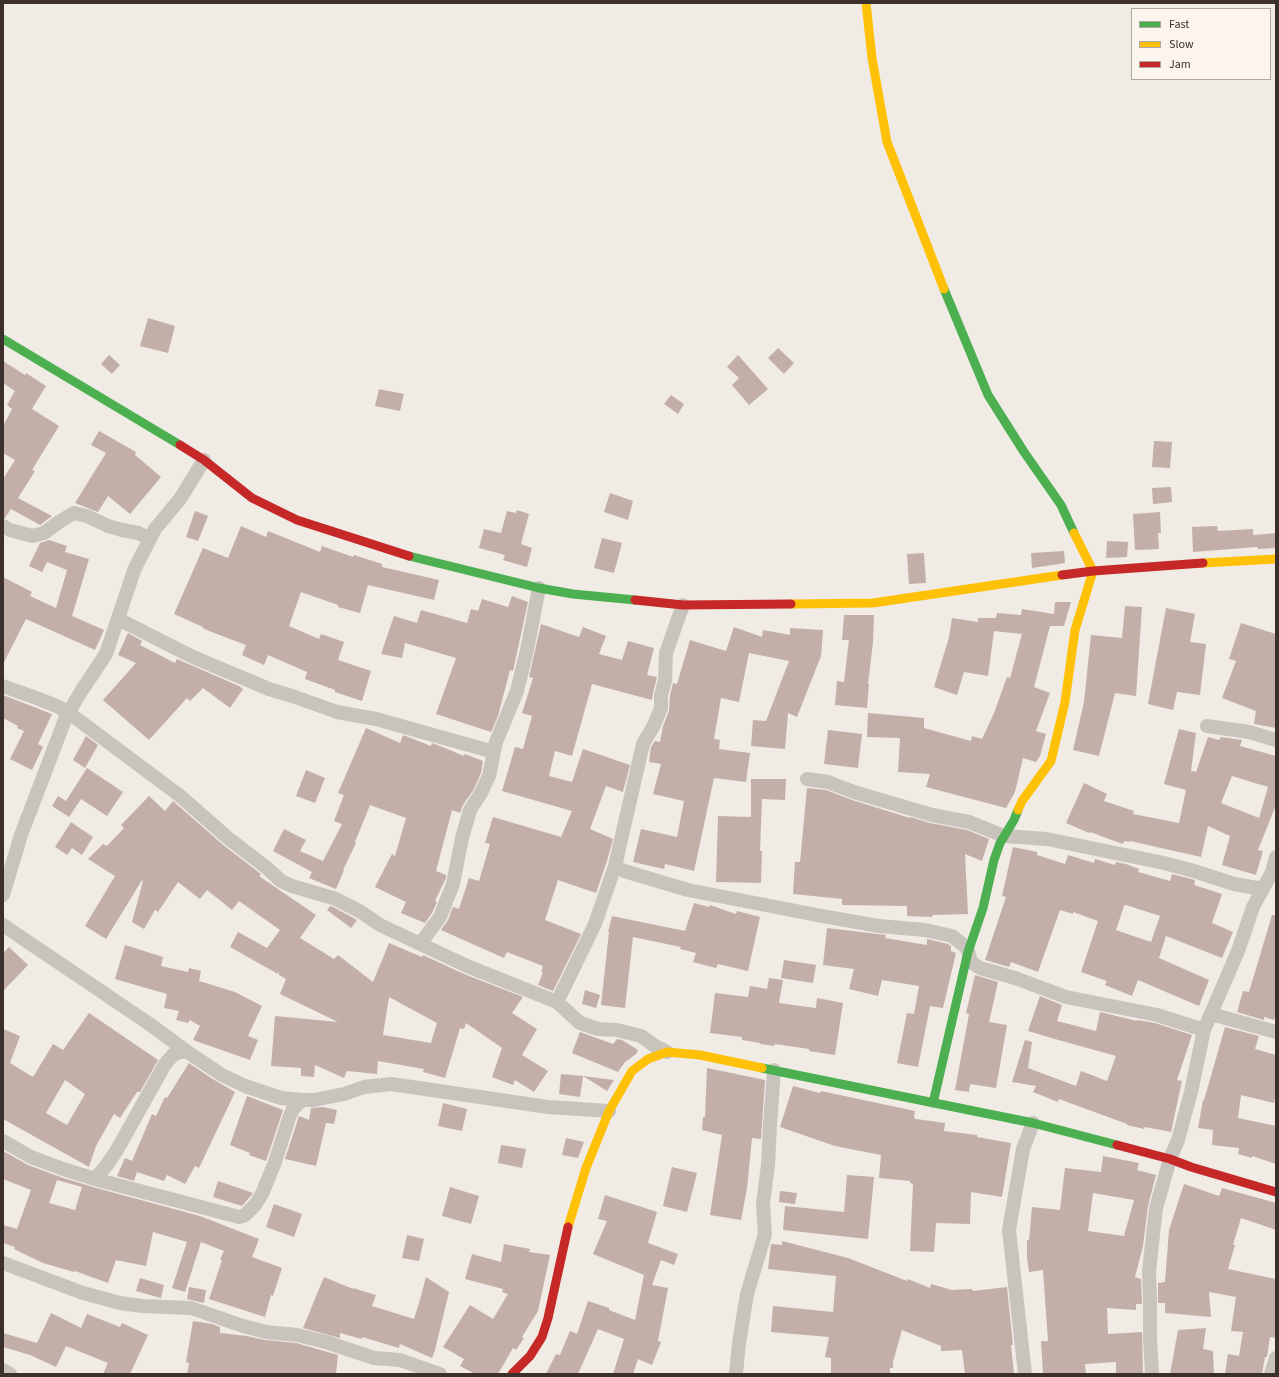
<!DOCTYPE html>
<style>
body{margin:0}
#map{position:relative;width:1279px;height:1377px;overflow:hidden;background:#f0ebe5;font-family:"Source Sans 3",sans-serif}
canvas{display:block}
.frame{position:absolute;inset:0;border:4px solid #3b302b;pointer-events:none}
.legend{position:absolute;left:1131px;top:8px;width:140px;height:72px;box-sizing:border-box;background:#fbf5ee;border:1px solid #aea6a0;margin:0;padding:5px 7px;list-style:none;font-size:12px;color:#3b302b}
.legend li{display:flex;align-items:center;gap:8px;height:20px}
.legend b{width:20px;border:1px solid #aea6a0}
</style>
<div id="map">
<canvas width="1279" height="1377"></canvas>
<div class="frame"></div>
<ul class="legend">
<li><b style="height:5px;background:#4caf50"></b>Fast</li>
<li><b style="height:5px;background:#ffc107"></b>Slow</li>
<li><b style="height:5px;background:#c62828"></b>Jam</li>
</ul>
</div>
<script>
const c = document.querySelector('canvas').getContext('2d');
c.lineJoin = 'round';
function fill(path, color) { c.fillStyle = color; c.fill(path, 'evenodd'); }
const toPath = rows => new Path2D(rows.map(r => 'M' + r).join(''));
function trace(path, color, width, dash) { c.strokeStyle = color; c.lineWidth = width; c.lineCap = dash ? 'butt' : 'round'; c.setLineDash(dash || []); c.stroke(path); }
const building = toPath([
 [148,318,175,326,168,353,140,346],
 [778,348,794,363,784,374,768,358],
 [109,355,120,365,112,374,101,364],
 [738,355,768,389,749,405,732,385,739,378,727,367],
 [3,361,25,375,26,373,46,386,32,409,59,426,32,470,35,471,18,498,52,516,40,525,11,509,5,518,3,518,3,479,15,460,3,453,3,426,12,409,7,405,15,391,3,383],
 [379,389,404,394,400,411,375,406],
 [671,395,684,404,678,414,664,404],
 [99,431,136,452,135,455,161,477,130,514,108,496,98,512,75,503,106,453,91,445],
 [1154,441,1172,442,1170,468,1152,467],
 [1171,487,1172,502,1153,504,1152,488],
 [610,493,633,501,628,520,604,512],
 [517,510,529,514,521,544,532,548,527,567,503,560,505,555,479,548,484,529,501,533,507,511,516,513],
 [195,511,208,516,198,541,186,537],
 [1160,512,1161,533,1158,533,1159,549,1135,550,1133,514],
 [241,526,266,537,268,531,320,552,322,546,353,557,354,555,382,564,382,567,439,580,434,600,368,585,360,613,338,607,338,605,301,592,289,626,319,639,321,634,344,642,338,660,371,671,362,701,335,692,335,690,305,679,307,672,268,655,264,665,242,655,246,645,209,631,203,628,203,627,174,614,203,548,228,558],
 [1217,526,1218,531,1253,529,1253,535,1276,533,1276,548,1258,549,1257,547,1193,552,1192,527],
 [602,538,622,543,614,573,594,568],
 [49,540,67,546,65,552,89,559,72,616,104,630,95,650,26,619,3,664,3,577,32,592,30,596,56,608,67,570,47,562,42,572,29,566,40,543],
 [1107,541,1128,542,1127,557,1106,558],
 [1064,551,1065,563,1032,568,1031,553],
 [924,553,926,583,909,584,907,554],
 [512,596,528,602,513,671,510,670,498,716,491,732,436,714,456,658,405,643,402,658,381,654,394,616,417,623,421,610,467,623,471,609,478,611,482,599,508,607],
 [1055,602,1071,602,1064,626,1050,626,1034,687,1050,693,1036,731,1046,734,1040,756,1036,762,1023,758,1015,792,1006,808,926,787,930,774,898,772,900,738,867,737,868,713,924,718,924,728,971,741,972,736,982,739,994,713,1007,677,1010,678,1022,634,994,631,988,676,964,672,957,695,934,687,949,637,952,618,978,622,978,618,996,618,997,613,1021,615,1022,609,1054,614],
 [1125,606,1142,607,1136,696,1115,693,1099,756,1073,750,1084,702,1091,635,1122,638],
 [1166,608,1195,614,1190,642,1206,644,1200,695,1177,692,1173,710,1148,704],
 [844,615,874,615,873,642,868,684,869,684,867,708,835,705,837,681,844,682,849,640,842,640],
 [1241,623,1276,634,1276,728,1254,724,1256,711,1222,698,1236,661,1229,659],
 [541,624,579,637,583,627,606,636,599,654,622,660,628,641,654,648,647,675,657,677,653,693,652,700,592,684,572,756,555,751,549,776,572,782,583,749,630,765,623,792,606,786,590,829,613,839,607,861,596,893,558,880,545,920,581,934,553,991,538,985,543,972,541,972,543,966,507,952,504,958,441,930,448,920,453,907,459,909,469,878,479,881,490,844,485,843,493,817,561,837,572,811,502,791,515,747,523,749,532,716,522,713,533,678,529,677],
 [734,627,762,637,763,630,790,635,790,628,823,630,821,656,797,717,788,713,785,749,751,746,753,720,766,721,789,661,749,653,739,702,721,698,714,739,720,740,719,749,750,753,746,782,714,778,694,871,665,864,664,869,633,862,641,829,677,837,684,801,653,794,661,764,649,762,651,747,655,741,660,742,663,726,669,711,670,696,673,683,677,684,690,640,726,651],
 [128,633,142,641,140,645,175,663,177,659,239,686,243,689,230,708,203,688,190,701,187,698,149,740,103,700,136,663,118,655],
 [3,695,52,714,38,744,43,747,32,770,10,759,24,731,17,728,18,726,3,718],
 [366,728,400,743,403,735,431,746,432,743,440,746,464,756,465,754,483,761,481,773,474,789,463,805,460,813,452,810,436,871,446,875,446,878,435,901,437,902,432,913,425,923,401,913,406,902,375,887,392,854,395,856,406,818,370,805,355,842,356,843,343,870,344,870,336,889,309,878,312,872,273,851,284,829,306,840,300,851,323,861,342,824,334,821,344,795,338,793],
 [1179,729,1196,733,1191,771,1196,772,1208,737,1219,740,1221,737,1242,740,1240,746,1276,756,1276,805,1258,850,1263,851,1256,875,1222,865,1230,836,1208,826,1201,857,1130,841,1129,842,1124,841,1123,844,1090,832,1089,833,1066,823,1084,783,1107,794,1104,801,1134,811,1133,814,1179,823,1186,790,1164,784],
 [1232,776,1268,787,1259,818,1221,803],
 [828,730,862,734,858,768,824,764],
 [86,736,98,745,85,768,73,760],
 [87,768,123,792,107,816,81,799,69,817,52,806,58,796,66,801],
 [306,770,325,778,315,803,296,796],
 [751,779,786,779,785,800,762,799,760,851,762,851,761,883,716,882,718,816,751,817],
 [807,788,826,790,852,800,910,818,910,817,930,823,967,830,989,839,982,861,965,854,968,914,933,915,932,917,907,916,907,906,842,905,842,899,793,894,795,862,800,862],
 [149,796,165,811,173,801,222,844,261,874,259,876,316,915,300,938,334,959,338,955,373,982,389,943,422,957,423,955,464,974,523,997,512,1013,537,1029,522,1055,548,1071,534,1092,515,1080,513,1085,492,1077,502,1048,466,1023,464,1029,460,1028,445,1078,423,1072,424,1069,378,1061,377,1074,347,1071,344,1078,315,1065,314,1077,301,1076,301,1068,271,1066,275,1016,338,1022,280,994,286,979,279,975,279,971,278,974,230,947,238,932,267,948,280,930,239,901,232,910,207,890,200,899,178,882,158,912,155,910,144,929,132,922,143,881,142,880,106,939,85,926,115,876,88,859,103,844,107,846,124,828,121,825],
 [389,997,437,1023,431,1043,383,1035],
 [71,822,93,837,82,855,72,848,67,855,55,847],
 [1013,847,1037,852,1037,855,1065,864,1068,855,1094,863,1095,859,1115,865,1116,862,1126,864,1139,869,1138,872,1170,881,1172,874,1195,880,1194,885,1222,894,1212,923,1233,932,1222,958,1166,936,1159,958,1209,980,1199,1006,1138,980,1132,996,1105,985,1107,981,1081,972,1098,921,1073,912,1073,914,1060,910,1038,972,1011,962,1009,967,982,959,985,960,1006,897,1002,896],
 [1126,905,1160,916,1151,942,1116,930,1124,906],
 [694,903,709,907,710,905,736,914,737,911,760,917,748,971,718,964,716,968,693,962,696,953,680,949,681,947,633,937,625,1008,601,1005,609,932,608,932,612,916,685,931],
 [330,906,333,907,357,920,351,928,327,910],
 [1272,915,1276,915,1276,1014,1274,1020,1264,1017,1264,1020,1237,1012,1243,991,1249,992],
 [827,928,886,935,885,938,927,945,927,939,948,944,951,946,951,951,956,953,943,1008,930,1006,918,1067,897,1063,907,1013,914,1014,919,986,882,980,878,996,849,989,854,969,823,965],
 [125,945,163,957,161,966,188,972,189,968,201,971,199,981,235,992,262,1006,248,1036,258,1040,250,1060,193,1040,200,1026,190,1020,188,1023,176,1020,179,1011,164,1008,167,994,115,979],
 [9,947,28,965,3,991,3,953],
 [784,960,816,965,813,983,781,978],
 [975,975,998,982,989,1022,1007,1025,996,1088,970,1084,969,1092,955,1090,969,1014,966,1013],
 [769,978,783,980,779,1003,816,1008,817,998,843,1003,835,1055,809,1051,809,1049,775,1044,774,1046,760,1044,760,1043,742,1040,742,1037,710,1033,715,993,748,997,750,986,767,989],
 [585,990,600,995,596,1008,582,1004],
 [1040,996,1062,1005,1057,1021,1096,1031,1100,1012,1137,1021,1137,1020,1155,1023,1192,1035,1177,1080,1182,1081,1171,1132,1145,1127,1144,1129,1127,1125,1127,1124,1059,1099,1058,1102,1033,1092,1036,1086,1012,1082,1025,1040,1032,1042,1028,1068,1076,1086,1081,1071,1107,1081,1116,1056,1055,1039,1028,1031],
 [89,1013,158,1060,140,1092,137,1092,120,1118,114,1114,96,1146,89,1167,3,1119,3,1029,20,1036,10,1063,33,1077,53,1044,63,1050],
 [65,1080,85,1094,67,1125,46,1113],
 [1225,1027,1259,1036,1255,1049,1276,1055,1276,1094,1274,1103,1241,1095,1238,1118,1276,1126,1276,1164,1252,1156,1252,1158,1238,1154,1239,1148,1212,1145,1213,1130,1198,1128,1203,1100,1204,1100],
 [580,1032,613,1044,617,1039,622,1040,638,1050,636,1054,625,1062,618,1072,572,1053],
 [189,1063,211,1078,235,1092,199,1168,195,1166,185,1184,167,1175,164,1181,137,1172,134,1181,117,1176,125,1158,132,1161,152,1114,156,1116,165,1097,167,1098],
 [707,1068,765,1080,761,1139,752,1138,747,1188,741,1220,710,1215,722,1135,702,1130,703,1117,705,1117],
 [561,1074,583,1076,580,1097,559,1094],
 [583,1076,614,1080,607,1091],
 [793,1086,820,1093,821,1091,915,1111,914,1118,916,1119,945,1123,944,1131,977,1135,977,1137,1011,1143,1002,1197,971,1192,970,1224,936,1223,934,1252,910,1251,913,1184,910,1183,910,1181,879,1178,881,1155,835,1146,780,1127],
 [247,1096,283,1110,266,1161,249,1155,250,1153,230,1145],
 [443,1103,467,1109,462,1131,438,1126],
 [323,1107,337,1110,334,1124,326,1123,316,1166,285,1159,299,1116,309,1120,311,1108],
 [566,1138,584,1142,578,1158,562,1155],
 [501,1145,526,1149,522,1168,498,1163],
 [3,1151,28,1165,63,1178,100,1189,200,1216,259,1239,252,1257,282,1268,273,1296,271,1295,265,1317,209,1299,222,1260,220,1259,224,1251,201,1242,185,1292,172,1288,187,1242,153,1232,146,1266,116,1260,108,1283,75,1271,74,1272,43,1263,14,1249,15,1247,3,1243,3,1225,17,1229,31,1190,3,1179],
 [57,1180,82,1187,75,1210,49,1203],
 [1103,1156,1139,1163,1137,1170,1156,1175,1148,1206,1143,1246,1135,1277,1141,1279,1142,1304,1136,1304,1136,1310,1107,1308,1108,1334,1142,1332,1143,1374,1116,1374,1116,1362,1085,1364,1086,1374,1043,1374,1041,1341,1048,1341,1043,1270,1029,1272,1027,1257,1027,1240,1029,1240,1032,1207,1060,1210,1065,1168,1101,1172],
 [1093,1193,1134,1200,1124,1236,1088,1231],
 [672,1167,697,1173,687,1212,663,1206],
 [847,1175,874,1177,868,1239,783,1230,785,1206,844,1212],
 [218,1181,253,1193,242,1206,213,1197],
 [1184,1184,1219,1196,1222,1188,1276,1203,1276,1230,1241,1218,1233,1245,1235,1245,1228,1269,1276,1279,1276,1338,1270,1337,1267,1357,1265,1357,1262,1374,1225,1374,1228,1354,1239,1356,1243,1332,1231,1331,1236,1297,1209,1292,1211,1317,1165,1313,1165,1303,1158,1303,1158,1283,1165,1282,1169,1230],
 [450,1187,479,1196,471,1224,442,1216],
 [780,1191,797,1193,795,1204,779,1202],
 [605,1195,657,1212,648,1243,678,1254,674,1265,661,1260,652,1285,668,1288,658,1341,661,1342,652,1365,638,1359,633,1374,613,1374,624,1339,598,1329,578,1374,546,1374,556,1354,560,1355,570,1331,577,1334,588,1301,609,1308,609,1310,635,1320,644,1275,593,1254,607,1221,598,1219],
 [274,1204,302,1214,294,1237,266,1227],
 [407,1235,424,1239,419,1261,402,1258],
 [782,1241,848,1258,907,1281,908,1279,930,1288,931,1284,952,1290,972,1289,973,1291,1007,1287,1013,1345,1011,1345,1014,1374,965,1374,962,1350,941,1351,941,1346,902,1330,893,1362,893,1368,890,1368,890,1374,831,1374,831,1358,825,1357,829,1337,771,1332,773,1306,833,1312,836,1276,768,1269,771,1244,782,1245],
 [504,1244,530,1249,529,1252,550,1255,538,1311,522,1337,524,1338,516,1350,513,1348,498,1374,475,1374,460,1366,464,1359,443,1347,470,1305,493,1319,508,1294,502,1292,503,1289,465,1279,472,1254,501,1262],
 [324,1277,353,1289,353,1288,376,1295,372,1306,414,1319,419,1303,426,1277,449,1292,435,1350,432,1358,400,1344,399,1348,362,1337,362,1339,340,1333,340,1338,303,1328],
 [140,1278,164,1285,161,1298,136,1291],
 [189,1287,206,1290,204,1303,187,1299],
 [51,1313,81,1328,87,1314,120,1327,122,1323,148,1335,130,1374,103,1374,108,1363,66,1346,56,1367,30,1355,3,1347,3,1333,37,1343],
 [193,1321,212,1324,220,1327,220,1333,247,1336,265,1340,296,1343,338,1355,336,1374,187,1374,189,1363,186,1362],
 [1206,1328,1203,1349,1213,1351,1214,1374,1170,1374,1178,1330]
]);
const street = toPath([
 [3,526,10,530,32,536,44,533,59,522,74,513,87,516,108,526,122,530,138,533,150,539],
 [683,605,666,653,665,681,661,695,661,708,654,725,643,744,615,866,624,871,688,890,822,916,879,926,925,930,952,936,967,948,971,962,980,968,1015,978,1066,997,1157,1015,1204,1030],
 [118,619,193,657,269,689,295,697,337,712,376,719,494,752],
 [3,686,39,699,59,707,69,713,179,795,228,838,267,868,281,881,292,886,336,899,361,912,380,925,467,966,557,1002,580,1023,598,1029,617,1030,641,1036,655,1046,667,1052],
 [1207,726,1249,732,1276,740],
 [807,779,828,782,854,792,932,815,969,822,1004,836,1047,839,1164,863,1194,871,1234,884,1263,889],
 [3,895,21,835,66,717,82,690,106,654,135,568,155,529,180,499,204,460],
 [3,925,148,1023,186,1051,222,1075,245,1086,281,1098,302,1100,314,1100,344,1094,364,1087,391,1084,548,1107,609,1111],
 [420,944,440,917,453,884,462,838,470,810,481,793,489,776,496,742,517,691,527,650,539,588],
 [557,1002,595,924,615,866],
 [1211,1014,1276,1032],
 [3,1141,31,1157,66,1170,102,1181,239,1217,245,1215,255,1205,262,1194,275,1162,289,1118,293,1109,302,1100],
 [95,1179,106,1166,117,1150,165,1064,174,1054,186,1051],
 [3,1263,83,1293,120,1303,142,1306,191,1308,243,1326,266,1332,297,1335,326,1342,374,1358,400,1360,440,1374],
 [3,1370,10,1374],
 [736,1374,739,1343,747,1294,765,1234,763,1204,768,1165,770,1125,774,1070],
 [1025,1374,1009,1230,1023,1149,1033,1123],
 [1152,1374,1150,1339,1150,1299,1149,1271,1156,1208,1170,1159,1178,1140,1191,1092,1204,1030,1238,951,1253,907,1272,872,1276,857],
 [1271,1374,1276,1358]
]);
const fast = toPath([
 [944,289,988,395,1024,452,1061,505,1074,533],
 [3,339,180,445],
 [409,556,539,588,573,594,635,600],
 [762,1068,1033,1123,1117,1145],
 [933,1103,968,952,983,908,994,860,1000,843,1014,820,1018,810]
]);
const slow = toPath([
 [866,3,872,58,887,142,944,289],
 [1203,563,1276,559],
 [791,604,873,603,1062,575],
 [1018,810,1022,801,1051,761,1065,702,1075,630,1093,571,1074,533],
 [568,1227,586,1168,609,1111,632,1071,648,1059,667,1052,700,1055,762,1068]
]);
const jam = toPath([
 [180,445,204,460,252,498,297,520,409,556],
 [1062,575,1093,571,1203,563],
 [635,600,683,605,791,604],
 [1117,1145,1170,1159,1191,1167,1276,1192],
 [512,1374,530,1356,542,1337,548,1318,568,1227]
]);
fill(building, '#c3afa7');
trace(street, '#c9c3be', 14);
trace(fast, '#4caf50', 9);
trace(slow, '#ffc107', 9);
trace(jam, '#c62828', 9);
</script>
